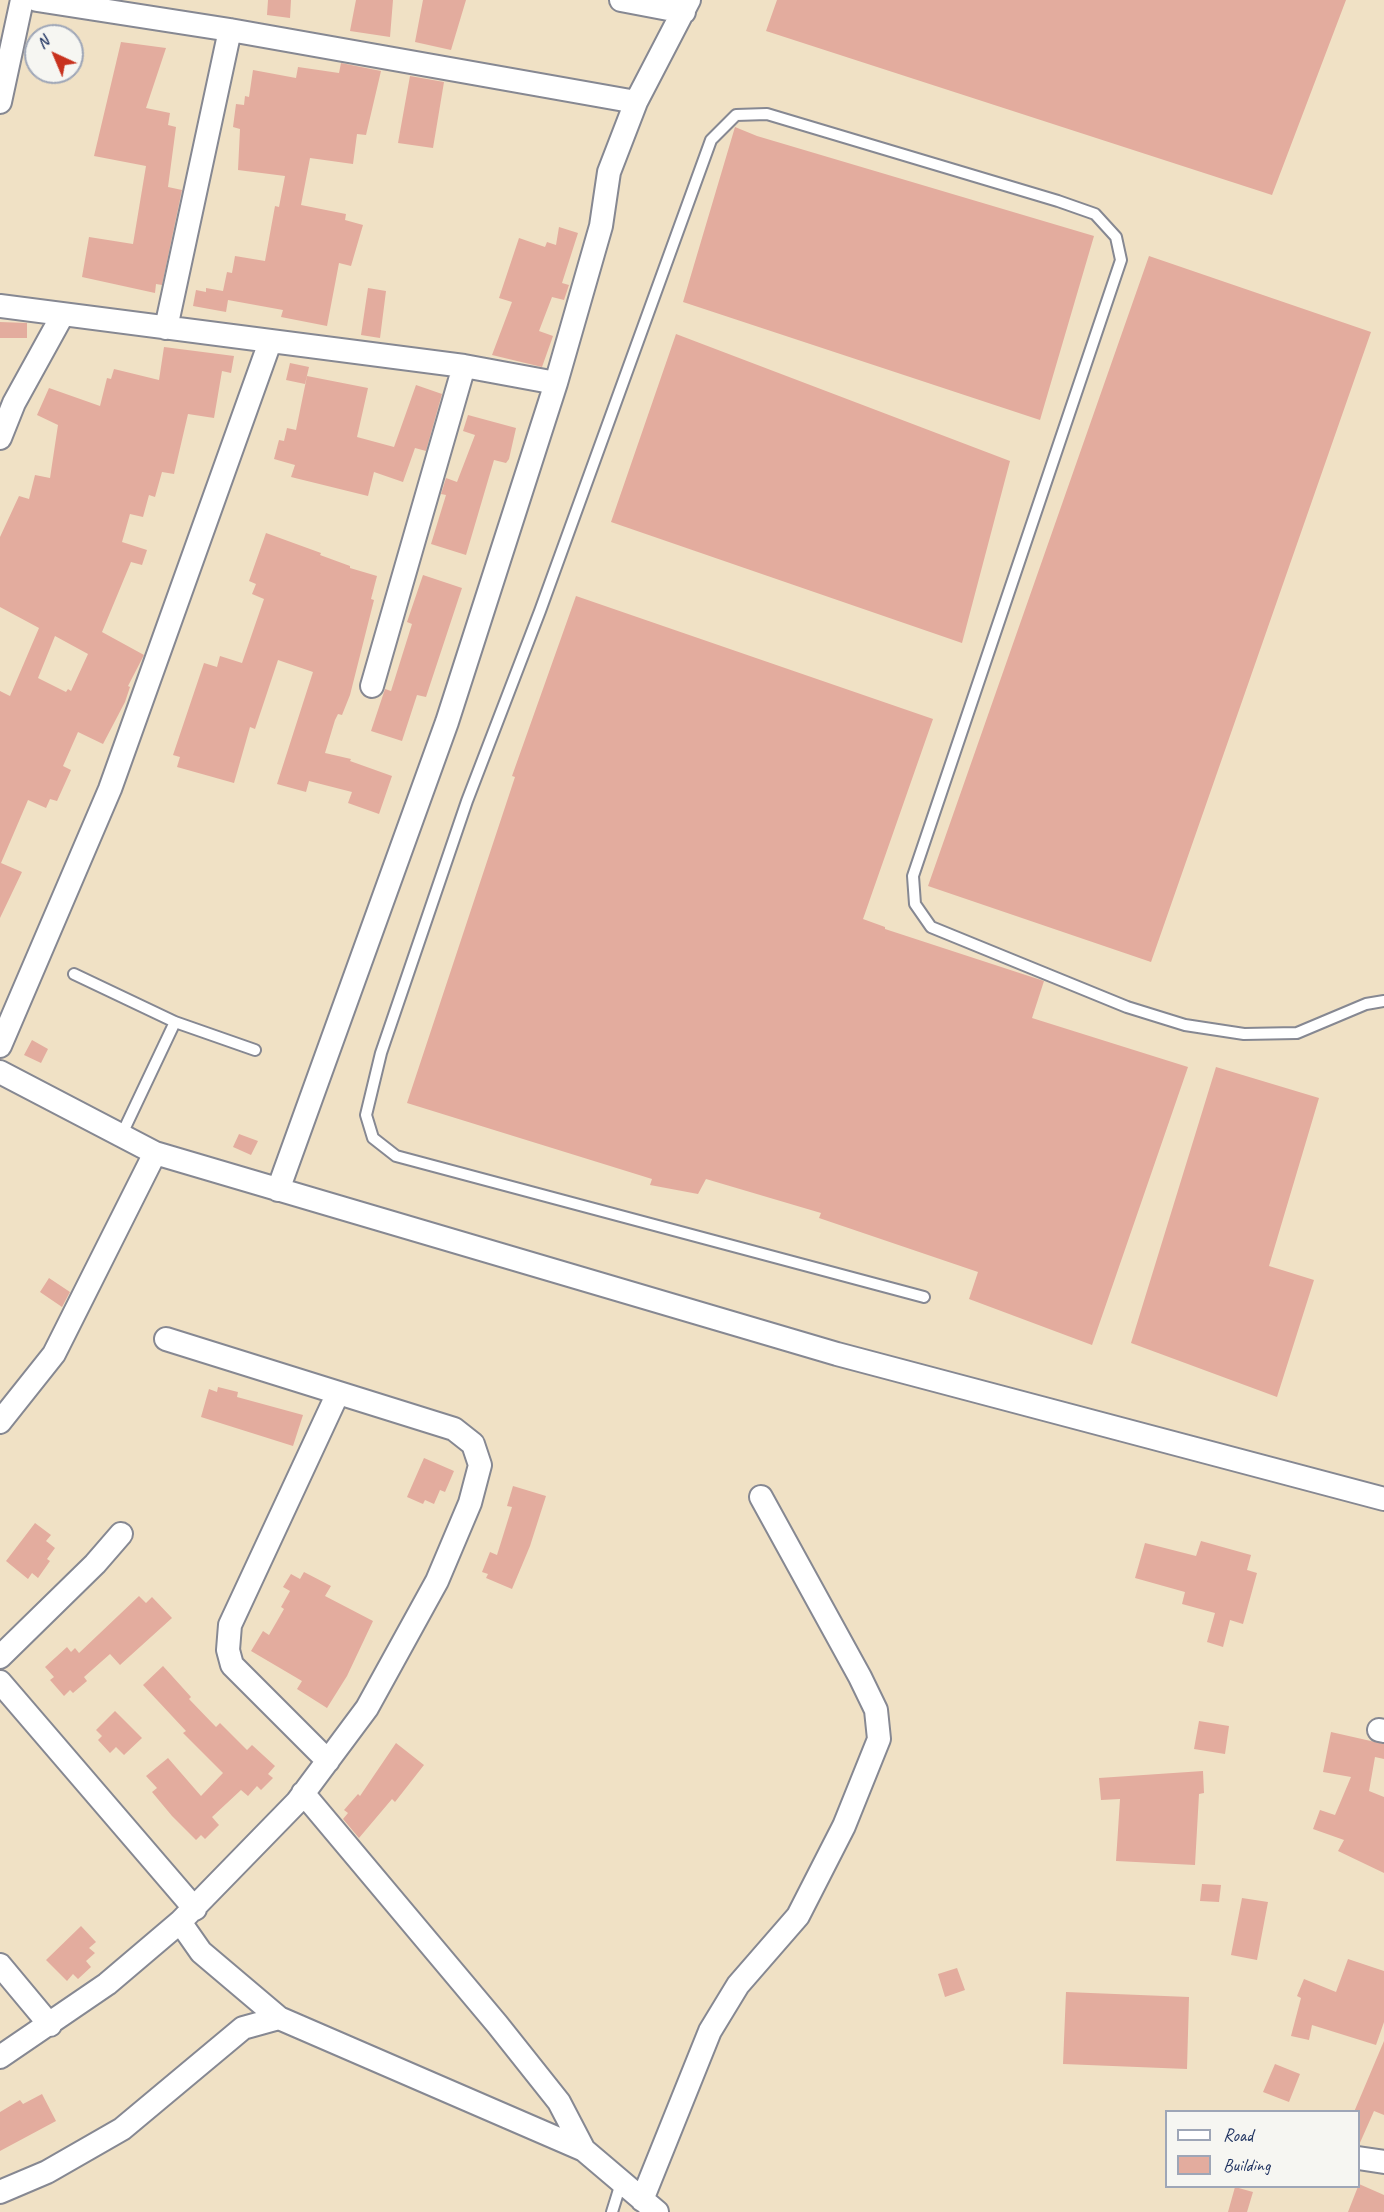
<!DOCTYPE html>
<style>
body{margin:0}
#map{position:relative;width:1384px;height:2212px;overflow:hidden;background:#f0e1c5;font-family:Caveat,sans-serif}
canvas{display:block}
.legend{position:absolute;left:1165px;top:2110px;width:195px;height:78px;box-sizing:border-box;background:#f6f6f2;border:2px solid #9ea6b7;margin:0;padding:8px 10px;list-style:none;font-size:18px;color:#1b2f5e}
.legend li{display:flex;align-items:center;gap:12px;height:30px}
.legend b{width:30px;border:2px solid #9ea6b7}
.north{position:absolute;left:24px;top:24px;width:60px;height:60px;box-sizing:border-box;background:#f6f6f2;border:2px solid #9ea6b7;border-radius:50%;rotate:316deg;font-size:16px;font-weight:700;line-height:24px;text-align:center;color:#1b2f5e}
.north::after{content:'';display:block;margin:auto;width:21px;height:27px;background:#c8321e;clip-path:polygon(50% 0,100% 100%,50% 72%,0 100%)}
</style>
<div id="map">
<canvas width="1384" height="2212"></canvas>
<ul class="legend">
<li><b style="height:8px;background:#fff"></b>Road</li>
<li><b style="height:16px;background:#e3ac9e"></b>Building</li>
</ul>
<div class="north">N</div>
</div>
<script>
const c = document.querySelector('canvas').getContext('2d');
c.lineJoin = 'round';
function fill(path, color) { c.fillStyle = color; c.fill(path, 'evenodd'); }
const toPath = rows => new Path2D(rows.map(r => 'M' + r).join(''));
function trace(path, color, width, dash) { c.strokeStyle = color; c.lineWidth = width; c.lineCap = dash ? 'butt' : 'round'; c.setLineDash(dash || []); c.stroke(path); }
const building = toPath([
 [268,0,291,0,290,18,267,15],
 [356,0,393,0,390,37,350,31],
 [423,0,466,0,451,50,415,42],
 [777,0,1346,0,1272,195,766,31],
 [121,42,166,48,146,108,170,113,168,125,176,127,168,187,182,190,162,285,156,284,155,293,82,277,89,237,133,244,146,166,94,156],
 [341,63,381,71,366,135,357,134,353,164,310,158,301,205,346,214,345,220,363,225,351,266,339,263,327,326,281,317,283,310,228,300,226,312,193,306,196,290,206,292,206,288,223,291,227,272,232,273,235,256,265,261,275,206,279,207,285,176,238,170,240,129,233,127,236,104,244,105,245,96,249,97,253,70,296,78,298,67,339,73],
 [410,76,444,82,433,148,398,143],
 [735,127,757,136,1094,236,1040,420,683,302],
 [559,227,578,233,562,283,569,285,564,300,552,297,539,331,553,336,542,367,492,355,512,302,499,298,519,238,545,247,547,242,556,245],
 [1149,256,1371,332,1151,962,928,886],
 [368,288,386,291,380,338,361,335],
 [0,322,27,323,27,338,0,338],
 [676,334,1010,461,962,643,611,522],
 [164,347,234,356,231,373,222,371,214,418,188,414,174,474,162,472,155,497,149,495,143,517,130,514,122,542,147,550,142,565,131,562,102,632,144,655,128,686,130,687,125,702,103,744,78,732,63,766,71,770,57,801,50,799,46,808,28,800,1,863,22,872,0,918,0,691,10,696,39,628,0,607,0,537,19,496,29,499,35,475,50,478,58,425,37,415,49,388,100,406,107,378,111,379,114,369,159,380],
 [55,636,88,654,71,691,68,689,66,692,38,678],
 [290,363,309,367,305,384,286,380],
 [307,376,368,388,357,437,394,447,416,385,442,394,426,451,415,448,403,482,374,472,368,496,291,477,295,465,274,459,279,440,284,441,287,428,296,430],
 [468,415,516,428,509,459,506,463,494,460,466,555,431,544,446,495,441,494,446,478,457,482,475,435,463,431],
 [266,533,321,553,320,555,350,566,350,568,377,576,371,599,374,600,350,695,342,715,338,714,335,720,325,753,351,759,350,761,392,776,379,814,348,803,352,792,309,781,306,792,277,784,313,672,278,660,255,729,250,727,234,783,177,767,180,757,173,755,204,663,217,667,220,656,242,663,264,599,252,594,256,584,249,581],
 [423,575,462,588,426,697,417,695,402,741,371,731,385,689,391,691,412,624,407,622],
 [576,596,933,719,863,919,885,927,885,929,1044,981,1032,1018,1188,1067,1092,1345,969,1299,978,1272,819,1218,821,1213,706,1179,698,1194,650,1185,652,1179,407,1103,515,777,512,776],
 [32,1040,48,1049,41,1063,24,1055],
 [1216,1067,1319,1098,1269,1266,1314,1280,1277,1397,1131,1343],
 [239,1134,258,1141,251,1155,233,1147],
 [49,1278,70,1292,62,1307,40,1292],
 [218,1387,238,1392,237,1397,303,1415,293,1446,201,1417,209,1389,217,1392],
 [424,1458,454,1471,445,1492,440,1490,434,1504,425,1500,423,1504,407,1497],
 [513,1486,546,1496,530,1546,512,1589,486,1578,488,1574,482,1572,490,1552,497,1555,512,1507,507,1506],
 [35,1523,51,1535,46,1541,55,1548,47,1559,50,1561,38,1578,32,1573,28,1579,6,1561],
 [1201,1541,1251,1555,1247,1570,1257,1573,1243,1624,1230,1620,1223,1647,1207,1642,1215,1613,1182,1604,1185,1592,1135,1578,1145,1543,1196,1556],
 [304,1572,331,1586,325,1596,373,1621,347,1676,327,1708,297,1689,302,1681,251,1651,263,1631,269,1635,284,1609,281,1607,290,1591,283,1587,291,1574,300,1579],
 [139,1596,146,1603,152,1597,172,1618,120,1665,110,1654,84,1677,87,1681,73,1693,70,1690,64,1696,50,1680,54,1677,45,1667,67,1647,71,1652,75,1648,79,1653],
 [163,1666,191,1697,189,1699,216,1727,220,1723,247,1750,252,1745,275,1766,268,1774,273,1778,261,1790,257,1786,248,1796,241,1790,212,1817,219,1825,205,1839,201,1835,196,1840,172,1816,152,1792,157,1788,146,1776,168,1758,201,1796,223,1773,183,1733,186,1731,143,1685],
 [115,1711,142,1738,124,1755,116,1747,110,1753,98,1740,102,1736,96,1730],
 [1199,1721,1229,1726,1225,1754,1194,1749],
 [1331,1732,1384,1744,1384,1759,1375,1757,1369,1791,1384,1797,1384,1873,1338,1851,1344,1840,1313,1829,1320,1810,1335,1815,1351,1777,1323,1772],
 [396,1743,424,1765,395,1802,392,1799,359,1838,343,1819,348,1813,344,1810,358,1794,360,1796],
 [1203,1771,1204,1793,1199,1794,1195,1865,1116,1861,1120,1799,1101,1800,1099,1778],
 [1202,1884,1221,1885,1219,1902,1200,1901],
 [1242,1898,1268,1902,1257,1960,1231,1955],
 [81,1926,96,1942,89,1948,95,1953,86,1961,91,1967,78,1979,73,1974,67,1981,46,1960],
 [1348,1959,1384,1971,1384,2022,1376,2045,1312,2025,1309,2040,1291,2036,1301,1998,1297,1996,1304,1979,1336,1992],
 [957,1968,965,1990,945,1997,938,1974],
 [1066,1992,1189,1997,1187,2069,1063,2064],
 [1384,2041,1384,2115,1374,2111,1359,2145,1359,2112,1354,2112],
 [1275,2064,1300,2074,1289,2102,1263,2092],
 [42,2094,56,2121,0,2151,0,2112,20,2100,23,2104],
 [1359,2184,1384,2195,1384,2212,1348,2212],
 [1235,2187,1253,2192,1247,2212,1228,2212]
]);
const lane = toPath([
 [74,974,175,1022,255,1050],
 [121,1136,175,1022],
 [924,1297,396,1156,373,1138,366,1115,381,1053,467,801,540,611,711,140,736,115,767,114,1058,201,1095,214,1116,237,1121,260,913,876,915,904,931,927,1127,1007,1185,1025,1244,1034,1297,1033,1366,1004,1384,1001],
 [612,2212,621,2183]
]);
const street = toPath([
 [37,0,230,30,636,102],
 [621,0,684,12],
 [0,102,22,0],
 [0,306,464,366,556,383],
 [166,328,230,30],
 [0,438,14,403,62,316],
 [372,686,464,366],
 [0,1046,110,789,270,342],
 [0,1072,155,1153,837,1354,1384,1499],
 [278,1190,447,722,556,383,601,226,609,172,636,102,689,0],
 [166,1339,454,1429,473,1444,480,1465,470,1503,437,1581,367,1708,297,1802,180,1922],
 [0,1422,54,1354,155,1153],
 [0,1657,95,1564,121,1534],
 [0,1682,195,1909],
 [1379,1730,1384,1731],
 [328,1761,232,1665,228,1650,230,1625,338,1393],
 [303,1793,497,2024,559,2102,584,2150],
 [0,1965,50,2025],
 [0,2057,107,1984,180,1922,201,1952,279,2018,584,2150,657,2212],
 [1358,2158,1384,2162],
 [0,2192,47,2172,122,2129,243,2028,279,2018],
 [642,2200,710,2031,738,1985,798,1916,844,1826,879,1739,876,1710,860,1677,761,1497]
]);
fill(building, '#e3ac9e');
trace(lane, '#868892', 14);
trace(street, '#868892', 26);
trace(lane, '#fff', 10);
trace(street, '#fff', 22);
</script>
